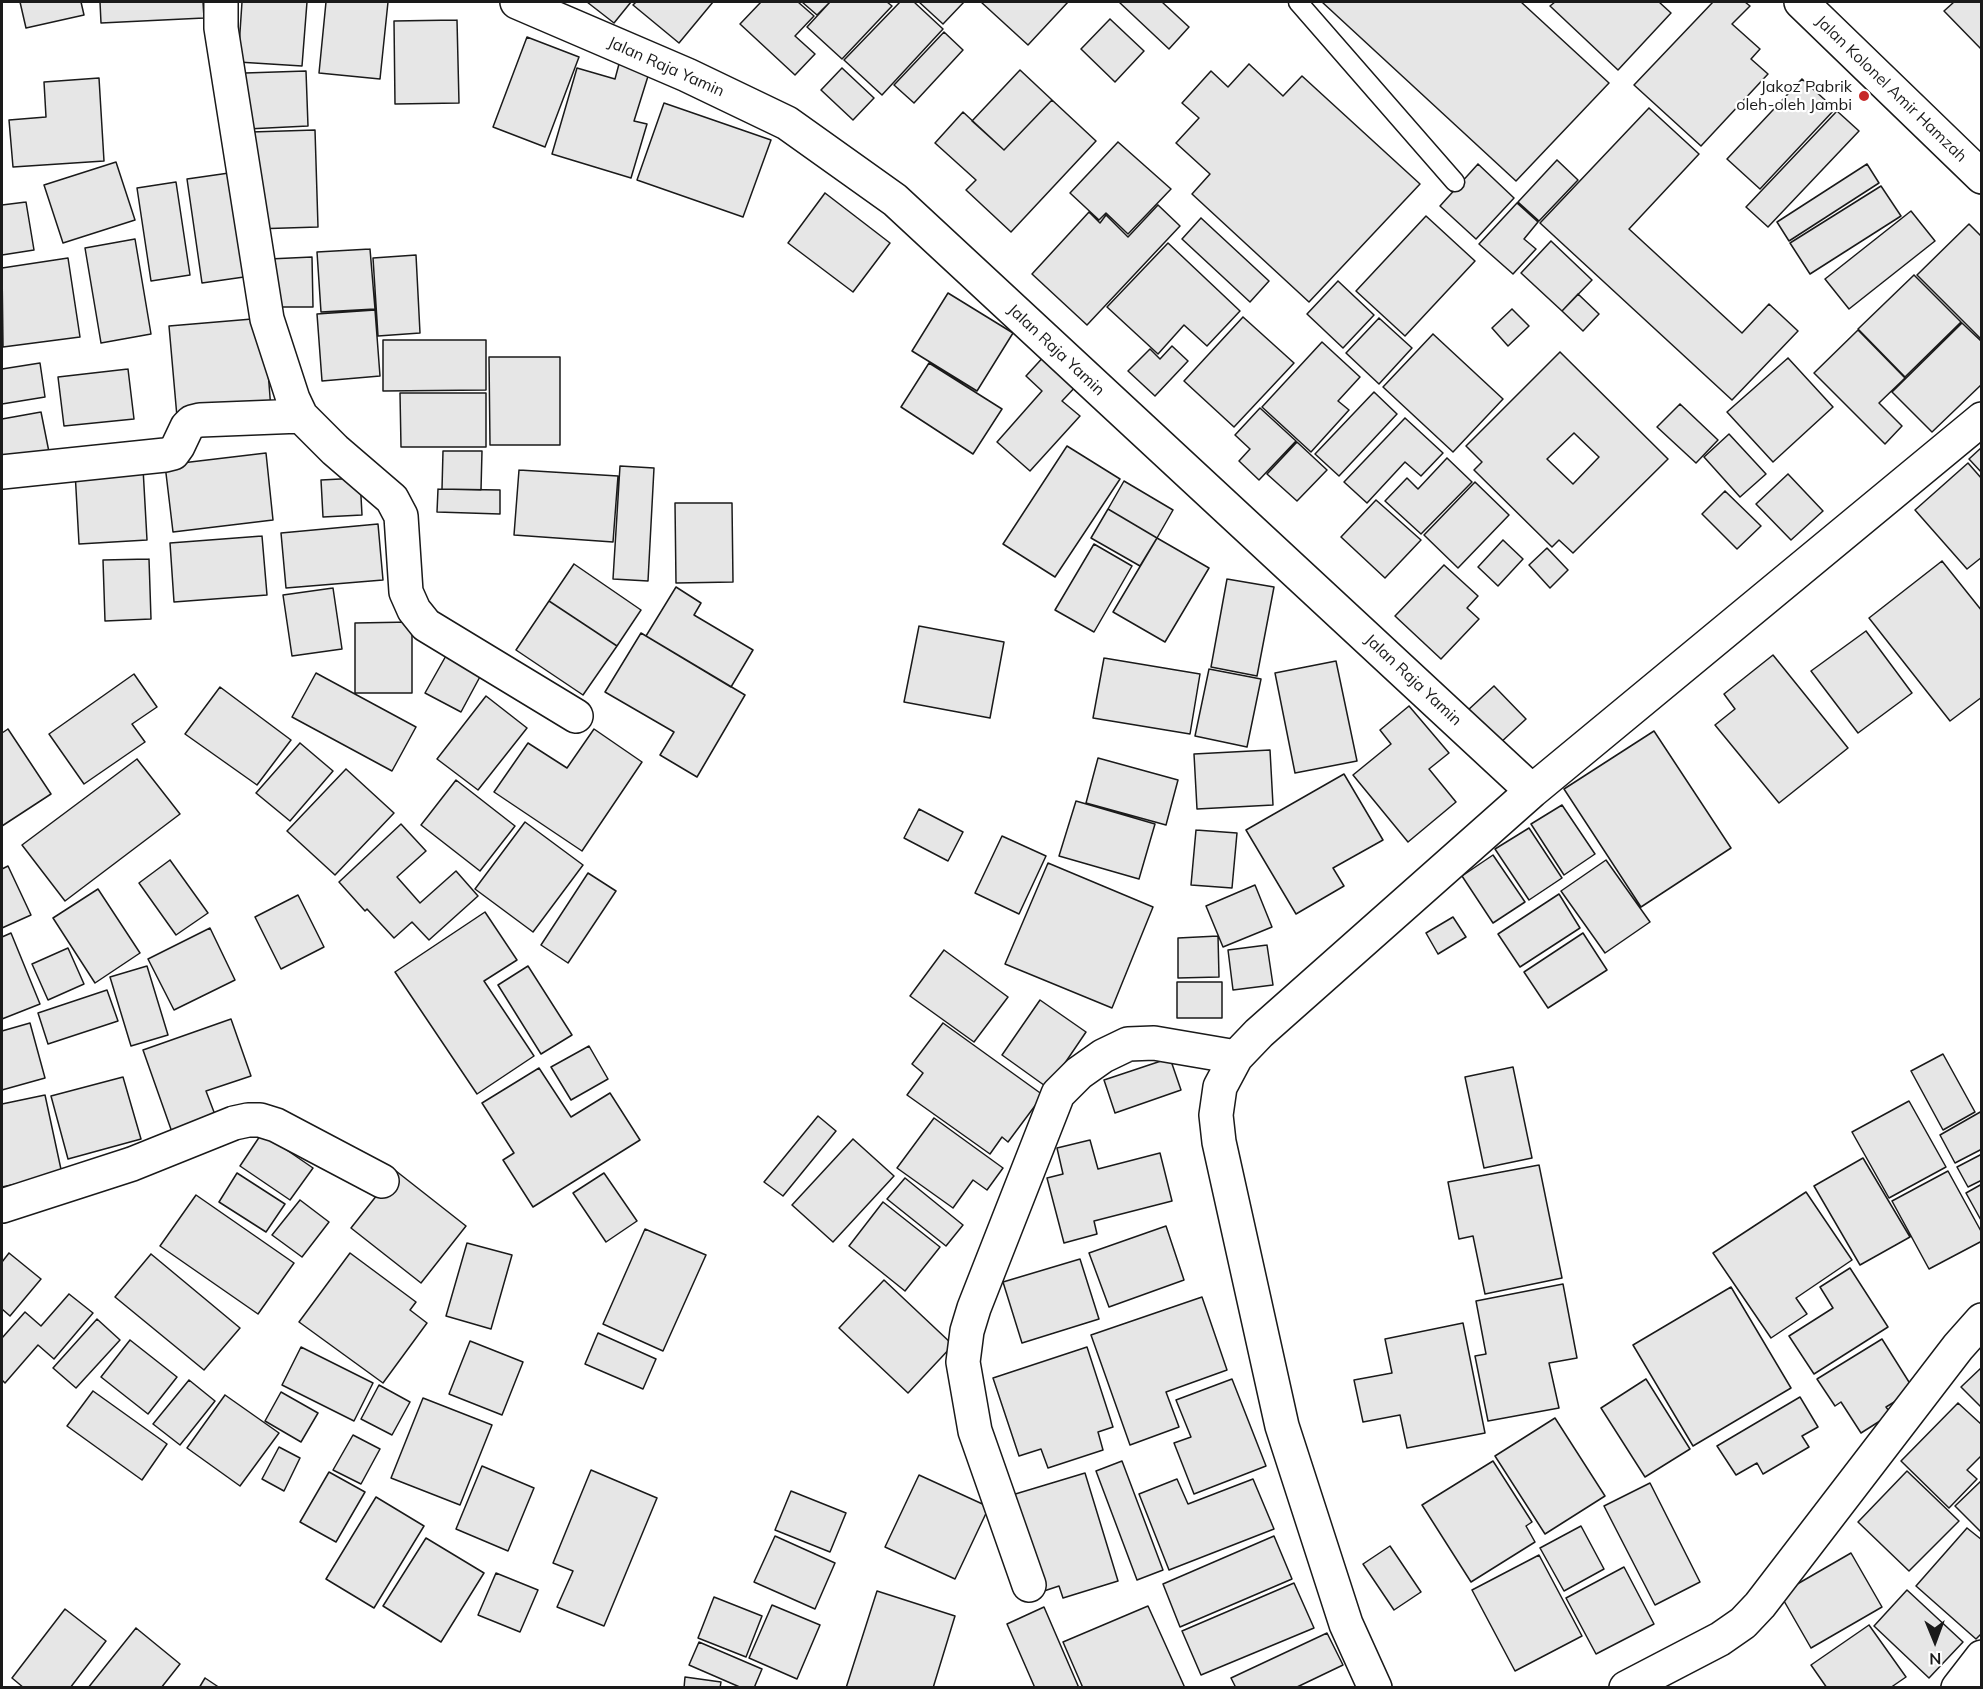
<!DOCTYPE html>
<style>
body{margin:0}
#map{position:relative;width:1983px;height:1689px;overflow:hidden;background:#fff;font-family:Mulish,sans-serif}
canvas{display:block}
.frame{position:absolute;inset:0;border:3px solid #1a1a1a;pointer-events:none}
.north{position:absolute;left:1905px;top:1611px;width:60px;height:60px;-webkit-text-stroke:4px #fff;paint-order:stroke;rotate:179deg;font-size:16px;font-weight:700;line-height:24px;text-align:center;color:#1a1a1a}
.north::after{content:'';display:block;margin:auto;width:21px;height:27px;background:#1a1a1a;clip-path:polygon(50% 0,100% 100%,50% 72%,0 100%)}
</style>
<div id="map">
<canvas width="1983" height="1689"></canvas>
<div class="frame"></div>
<div class="north">N</div>
</div>
<script>
const c = document.querySelector('canvas').getContext('2d');
c.lineJoin = 'round';
function fill(path, color) { c.fillStyle = color; c.fill(path, 'evenodd'); }
const toPath = rows => new Path2D(rows.map(r => 'M' + r).join(''));
function trace(path, color, width, dash) { c.strokeStyle = color; c.lineWidth = width; c.lineCap = dash ? 'butt' : 'round'; c.setLineDash(dash || []); c.stroke(path); }
function write(font, color, halo, rows, align = 'center') {
  c.font = font + ' Mulish,sans-serif'; c.lineWidth = 4.5; c.setLineDash([]); c.textBaseline = 'middle'; c.strokeStyle = halo; c.fillStyle = color; for (const [text, x, y, turn = 0] of rows) {
    c.save(); c.translate(x, y); c.rotate((+turn || 0) * Math.PI / 180); c.textAlign = isNaN(turn) ? turn : align; if (halo) c.strokeText(text, 0, 0); c.fillText(text, 0, 0); c.restore();
  }
}
const building = toPath([
 [20,2,81,2,84,15,26,28,20,2],
 [100,2,203,2,204,18,101,23,100,2],
 [242,2,307,2,302,66,238,62,242,2],
 [326,2,388,2,380,79,319,73,326,2],
 [587,2,631,2,614,23,587,2],
 [636,2,713,2,679,43,633,5,636,2],
 [761,2,798,2,814,16,795,36,815,54,795,75,740,24,761,2],
 [802,2,830,2,817,15,802,2],
 [830,2,887,2,892,6,842,59,807,27,830,2],
 [900,2,914,2,943,29,882,95,844,60,900,2],
 [919,2,964,2,943,24,919,2],
 [981,2,1068,2,1028,45,981,2],
 [1119,2,1162,2,1189,27,1169,49,1119,2],
 [1322,2,1521,2,1609,83,1516,181,1322,2],
 [1555,2,1659,2,1671,13,1618,70,1550,6,1555,2],
 [1713,2,1745,2,1750,6,1732,24,1760,49,1751,59,1768,74,1701,146,1634,85,1713,2],
 [1954,2,1982,2,1982,50,1944,11,1954,2],
 [1110,19,1144,51,1115,82,1081,49,1110,19],
 [457,20,459,103,395,104,394,21,457,20],
 [944,32,963,50,914,103,894,85,944,32],
 [527,37,579,57,545,147,493,127,527,37],
 [619,64,649,73,634,121,647,124,631,178,552,154,577,68,615,79,619,64],
 [1249,64,1283,96,1302,76,1420,184,1309,302,1192,194,1210,174,1176,143,1199,118,1182,103,1211,71,1228,87,1249,64],
 [842,68,874,98,853,120,821,90,842,68],
 [1020,70,1052,100,1004,150,972,121,1020,70],
 [306,71,308,126,247,129,245,73,306,71],
 [99,78,104,161,13,167,9,120,46,117,44,82,99,78],
 [1802,79,1835,109,1760,189,1727,159,1802,79],
 [1052,100,1096,141,1011,232,966,190,976,180,935,143,963,112,1004,150,1052,100],
 [664,103,771,140,743,217,637,180,664,103],
 [1649,108,1699,154,1629,229,1742,333,1769,304,1798,331,1732,400,1540,223,1649,108],
 [1837,111,1859,131,1768,227,1746,207,1837,111],
 [315,130,318,227,254,229,251,132,315,130],
 [1118,142,1171,189,1128,234,1106,213,1099,220,1070,193,1118,142],
 [1557,160,1578,180,1539,221,1518,202,1557,160],
 [116,162,135,220,63,243,44,185,116,162],
 [1478,164,1514,198,1476,239,1440,206,1478,164],
 [1867,164,1879,183,1789,241,1777,222,1867,164],
 [229,173,244,277,202,283,187,179,229,173],
 [176,182,190,275,151,281,137,188,176,182],
 [1881,186,1901,216,1810,274,1790,243,1881,186],
 [825,193,890,243,853,292,788,243,825,193],
 [26,202,34,250,2,255,2,205,26,202],
 [1517,203,1538,222,1524,239,1536,249,1513,274,1479,244,1517,203],
 [1158,205,1180,226,1087,325,1032,274,1089,212,1100,223,1106,215,1128,237,1158,205],
 [1911,211,1935,241,1849,309,1825,279,1911,211],
 [1426,216,1475,261,1405,336,1356,291,1426,216],
 [1201,218,1269,281,1250,302,1182,239,1201,218],
 [1969,224,1982,237,1982,340,1917,275,1969,224],
 [135,239,151,334,101,343,85,248,135,239],
 [1551,241,1592,280,1562,311,1521,273,1551,241],
 [1168,243,1240,311,1207,346,1184,325,1158,354,1107,307,1168,243],
 [370,249,375,309,321,312,317,252,370,249],
 [416,255,420,333,378,336,373,258,416,255],
 [312,257,313,307,270,307,269,259,312,257],
 [68,258,80,337,3,347,2,268,68,258],
 [1914,275,1961,322,1905,377,1858,329,1914,275],
 [1338,281,1374,315,1343,348,1307,314,1338,281],
 [948,293,1013,333,977,391,912,351,948,293],
 [1578,294,1599,314,1583,331,1562,311,1578,294],
 [1512,309,1529,326,1508,346,1492,328,1512,309],
 [375,310,380,376,322,381,317,314,375,310],
 [1243,317,1294,363,1234,427,1184,381,1243,317],
 [264,318,271,410,177,417,169,326,264,318],
 [1379,318,1412,348,1379,384,1346,353,1379,318],
 [1962,323,1982,342,1982,384,1932,432,1892,392,1962,323],
 [1858,330,1905,378,1879,403,1902,426,1885,444,1814,373,1858,330],
 [1433,334,1503,399,1453,452,1383,387,1433,334],
 [383,340,486,340,486,390,383,391,383,340],
 [1322,342,1360,377,1338,401,1349,410,1311,452,1262,407,1322,342],
 [1172,346,1188,361,1155,396,1128,371,1150,349,1160,359,1172,346],
 [1560,352,1668,459,1573,553,1559,540,1552,547,1474,470,1482,462,1466,446,1560,352],
 [1574,433,1599,457,1573,484,1547,459,1574,433],
 [1047,353,1080,382,1062,401,1080,416,1030,471,997,442,1042,391,1026,376,1047,353],
 [489,357,560,357,560,445,490,445,489,357],
 [1788,358,1833,407,1773,462,1727,412,1788,358],
 [40,363,45,397,2,404,2,369,40,363],
 [929,363,1002,409,973,454,901,407,929,363],
 [128,369,134,419,64,426,58,377,128,369],
 [1374,392,1397,414,1339,476,1315,454,1374,392],
 [400,393,486,393,486,447,401,447,400,393],
 [1680,404,1718,440,1696,463,1657,427,1680,404],
 [1260,408,1296,441,1259,480,1239,461,1250,449,1235,435,1260,408],
 [41,412,50,457,2,466,2,419,41,412],
 [1405,418,1443,453,1421,476,1405,462,1367,503,1344,482,1405,418],
 [1729,434,1766,474,1740,497,1704,457,1729,434],
 [1297,442,1327,470,1297,501,1267,474,1297,442],
 [1067,446,1120,479,1055,577,1003,544,1067,446],
 [1982,447,1982,473,1969,459,1982,447],
 [443,451,482,451,481,490,442,489,443,451],
 [266,453,273,520,173,532,165,465,266,453],
 [1447,458,1472,482,1421,534,1385,501,1407,478,1418,489,1447,458],
 [1968,463,1982,479,1982,557,1967,569,1915,510,1968,463],
 [620,466,654,468,648,581,613,579,620,466],
 [143,468,147,540,79,544,75,471,143,468],
 [519,470,618,476,613,542,514,535,519,470],
 [1788,474,1823,511,1791,540,1756,504,1788,474],
 [360,478,362,515,323,517,321,480,360,478],
 [1124,481,1173,510,1157,538,1108,509,1124,481],
 [1475,482,1509,515,1458,568,1424,535,1475,482],
 [438,489,500,490,500,514,437,512,438,489],
 [1725,491,1761,526,1737,549,1702,514,1725,491],
 [1376,500,1421,540,1385,578,1341,537,1376,500],
 [675,503,732,503,733,582,676,583,675,503],
 [1108,509,1157,538,1140,566,1091,538,1108,509],
 [378,524,383,580,286,588,281,533,378,524],
 [262,536,267,595,174,602,170,543,262,536],
 [1157,538,1209,568,1165,642,1113,612,1157,538],
 [1503,540,1523,559,1498,586,1478,567,1503,540],
 [1094,544,1132,566,1094,632,1055,610,1094,544],
 [1547,548,1568,570,1550,588,1529,565,1547,548],
 [149,559,151,619,105,621,103,560,149,559],
 [1942,561,1982,611,1982,697,1950,721,1869,618,1942,561],
 [574,564,641,610,617,646,549,601,574,564],
 [1444,565,1478,596,1467,608,1479,619,1441,659,1395,616,1444,565],
 [1227,579,1274,587,1257,676,1211,667,1227,579],
 [676,587,701,603,694,615,753,650,731,687,646,636,676,587],
 [333,588,342,649,292,656,283,595,333,588],
 [549,601,617,646,583,695,516,650,549,601],
 [412,622,412,693,355,693,355,623,412,622],
 [919,626,1004,642,990,718,904,702,919,626],
 [1866,631,1912,693,1858,733,1811,671,1866,631],
 [641,633,745,695,697,777,660,755,674,732,605,692,641,633],
 [447,654,482,673,461,712,425,693,447,654],
 [1773,655,1848,748,1779,803,1715,725,1735,709,1724,694,1773,655],
 [1104,658,1200,674,1190,734,1093,718,1104,658],
 [1336,661,1357,761,1295,773,1275,673,1336,661],
 [1209,669,1261,679,1247,747,1195,736,1209,669],
 [316,673,416,727,392,771,292,717,316,673],
 [134,674,157,707,132,724,145,742,84,784,49,734,134,674],
 [1494,686,1526,719,1499,744,1467,711,1494,686],
 [220,687,291,740,257,785,185,734,220,687],
 [486,696,527,728,478,790,437,759,486,696],
 [1409,706,1449,753,1429,769,1456,802,1408,842,1353,775,1391,744,1380,730,1409,706],
 [8,729,51,794,2,826,2,733,8,729],
 [594,729,642,762,582,851,494,792,528,743,567,768,594,729],
 [1654,731,1731,848,1641,907,1564,789,1654,731],
 [300,743,333,771,290,821,256,793,300,743],
 [1270,750,1273,805,1197,809,1194,754,1270,750],
 [1098,758,1178,780,1166,825,1086,803,1098,758],
 [137,759,180,814,65,901,22,845,137,759],
 [346,769,394,813,335,875,287,831,346,769],
 [1344,774,1383,840,1333,868,1344,886,1296,914,1246,830,1344,774],
 [456,780,515,826,480,871,421,825,456,780],
 [1076,801,1155,824,1139,879,1059,856,1076,801],
 [1562,805,1595,854,1564,875,1531,824,1562,805],
 [919,809,963,832,948,861,904,838,919,809],
 [525,822,583,865,533,932,475,889,525,822],
 [401,824,426,851,397,877,420,903,456,871,478,896,429,940,412,922,394,938,367,909,365,911,339,882,401,824],
 [1529,828,1562,878,1529,900,1495,849,1529,828],
 [1196,830,1237,833,1232,888,1191,885,1196,830],
 [1002,836,1046,856,1019,914,975,893,1002,836],
 [1493,855,1525,902,1493,923,1462,876,1493,855],
 [170,860,208,913,176,935,139,883,170,860],
 [1606,860,1650,922,1605,953,1561,891,1606,860],
 [1048,863,1153,907,1112,1008,1005,964,1048,863],
 [8,866,31,915,2,928,2,869,8,866],
 [588,873,616,891,568,963,541,945,588,873],
 [1255,885,1272,927,1223,947,1206,906,1255,885],
 [98,889,140,953,95,983,53,918,98,889],
 [1559,894,1580,928,1520,967,1498,934,1559,894],
 [298,895,324,947,281,969,255,917,298,895],
 [485,912,517,960,484,981,534,1056,477,1094,395,972,485,912],
 [1453,917,1466,937,1438,954,1426,933,1453,917],
 [210,928,235,980,174,1010,148,959,210,928],
 [11,933,40,1004,2,1019,2,937,11,933],
 [1583,933,1607,970,1548,1008,1524,972,1583,933],
 [1218,936,1219,977,1178,978,1178,938,1218,936],
 [1267,945,1273,985,1233,990,1228,950,1267,945],
 [68,948,84,984,48,1000,32,964,68,948],
 [944,950,1008,997,974,1042,910,996,944,950],
 [147,966,168,1035,131,1046,110,977,147,966],
 [528,966,572,1035,541,1054,498,985,528,966],
 [1177,982,1222,982,1222,1018,1177,1018,1177,982],
 [107,990,118,1021,48,1044,38,1013,107,990],
 [1040,1000,1086,1032,1048,1088,1002,1055,1040,1000],
 [231,1019,251,1076,206,1091,217,1120,173,1135,143,1050,231,1019],
 [30,1023,45,1078,2,1090,2,1031,30,1023],
 [943,1023,1043,1095,1008,1142,1002,1137,990,1154,907,1095,923,1073,912,1064,943,1023],
 [589,1046,608,1079,571,1100,551,1067,589,1046],
 [1943,1054,1975,1112,1943,1130,1911,1071,1943,1054],
 [1170,1058,1181,1090,1115,1113,1104,1080,1170,1058],
 [1513,1067,1532,1158,1484,1168,1465,1077,1513,1067],
 [539,1068,571,1117,610,1093,640,1140,533,1207,503,1160,514,1153,482,1103,539,1068],
 [123,1077,141,1139,68,1159,51,1096,123,1077],
 [45,1095,62,1174,2,1187,2,1104,45,1095],
 [1909,1101,1946,1167,1889,1198,1852,1132,1909,1101],
 [1982,1111,1982,1149,1955,1163,1940,1135,1982,1111],
 [818,1116,836,1131,783,1196,764,1182,818,1116],
 [934,1118,1003,1168,987,1190,973,1180,953,1208,897,1168,934,1118],
 [262,1133,313,1168,290,1200,240,1166,262,1133],
 [853,1139,894,1176,833,1242,792,1205,853,1139],
 [1090,1140,1098,1169,1160,1153,1172,1201,1094,1221,1097,1234,1064,1243,1047,1178,1063,1174,1057,1148,1090,1140],
 [1982,1154,1982,1180,1968,1187,1957,1167,1982,1154],
 [1863,1158,1910,1237,1860,1265,1814,1186,1863,1158],
 [1539,1165,1562,1278,1485,1294,1473,1236,1459,1239,1448,1182,1539,1165],
 [396,1171,466,1226,421,1283,351,1228,396,1171],
 [1948,1171,1982,1233,1982,1241,1929,1269,1892,1201,1948,1171],
 [237,1173,285,1204,266,1232,219,1202,237,1173],
 [604,1173,637,1221,606,1242,573,1193,604,1173],
 [905,1178,963,1225,946,1246,887,1199,905,1178],
 [1982,1184,1982,1222,1966,1193,1982,1184],
 [1806,1192,1852,1260,1796,1298,1807,1314,1771,1338,1713,1253,1806,1192],
 [196,1195,294,1263,258,1314,160,1246,196,1195],
 [300,1200,329,1222,302,1257,272,1235,300,1200],
 [883,1202,940,1247,905,1291,849,1246,883,1202],
 [1166,1226,1184,1280,1109,1307,1089,1253,1166,1226],
 [645,1229,706,1255,663,1351,603,1324,645,1229],
 [467,1243,512,1255,491,1329,446,1316,467,1243],
 [9,1253,41,1279,10,1316,2,1309,2,1262,9,1253],
 [350,1253,416,1302,410,1310,427,1323,383,1383,299,1322,350,1253],
 [151,1254,240,1328,204,1370,115,1297,151,1254],
 [1080,1259,1099,1319,1022,1343,1003,1282,1080,1259],
 [1850,1268,1888,1327,1814,1374,1789,1336,1833,1308,1820,1287,1850,1268],
 [884,1280,953,1345,908,1393,839,1328,884,1280],
 [1563,1284,1577,1358,1549,1363,1559,1408,1488,1421,1475,1356,1486,1354,1476,1301,1563,1284],
 [1731,1287,1791,1388,1693,1446,1633,1345,1731,1287],
 [69,1294,93,1313,54,1359,38,1345,5,1383,2,1380,2,1338,25,1312,41,1326,69,1294],
 [1202,1297,1227,1370,1166,1392,1179,1427,1130,1445,1091,1335,1202,1297],
 [97,1319,120,1340,76,1388,53,1368,97,1319],
 [1463,1323,1485,1433,1407,1448,1400,1415,1363,1422,1354,1380,1392,1373,1385,1339,1463,1323],
 [598,1333,656,1359,643,1389,585,1364,598,1333],
 [1882,1339,1914,1390,1886,1407,1891,1414,1861,1433,1841,1402,1835,1406,1817,1379,1882,1339],
 [130,1340,177,1377,148,1414,101,1377,130,1340],
 [470,1341,523,1362,502,1415,449,1394,470,1341],
 [301,1347,373,1383,354,1421,282,1385,301,1347],
 [1087,1347,1113,1427,1098,1432,1103,1450,1048,1468,1041,1449,1019,1456,993,1378,1087,1347],
 [1982,1367,1982,1408,1961,1387,1982,1367],
 [1232,1379,1266,1466,1194,1494,1174,1443,1191,1437,1176,1400,1232,1379],
 [1646,1379,1690,1449,1645,1477,1601,1408,1646,1379],
 [189,1380,215,1401,180,1445,153,1424,189,1380],
 [379,1385,410,1402,392,1435,361,1419,379,1385],
 [93,1391,167,1444,142,1480,67,1426,93,1391],
 [281,1392,318,1413,301,1442,265,1421,281,1392],
 [225,1395,279,1433,240,1486,187,1448,225,1395],
 [1800,1397,1818,1427,1802,1436,1809,1447,1763,1474,1757,1463,1736,1475,1717,1446,1800,1397],
 [423,1398,492,1425,460,1505,391,1478,423,1398],
 [1958,1403,1982,1425,1982,1455,1967,1470,1977,1479,1949,1508,1901,1461,1958,1403],
 [1555,1418,1605,1496,1545,1534,1495,1456,1555,1418],
 [353,1435,380,1449,361,1484,333,1470,353,1435],
 [279,1447,300,1458,284,1491,262,1479,279,1447],
 [1122,1461,1163,1570,1137,1580,1096,1471,1122,1461],
 [1493,1461,1532,1522,1526,1526,1535,1542,1471,1582,1422,1505,1493,1461],
 [482,1466,534,1488,508,1551,456,1529,482,1466],
 [591,1470,657,1498,604,1626,557,1607,573,1571,553,1563,591,1470],
 [1907,1471,1959,1521,1909,1571,1858,1522,1907,1471],
 [329,1472,365,1492,336,1542,300,1522,329,1472],
 [1085,1473,1118,1581,1063,1598,1059,1586,1041,1592,1012,1495,1085,1473],
 [919,1475,989,1507,955,1579,885,1547,919,1475],
 [1177,1479,1188,1504,1253,1479,1274,1529,1169,1570,1139,1494,1177,1479],
 [1982,1480,1982,1533,1955,1506,1982,1480],
 [1650,1483,1700,1582,1655,1605,1604,1506,1650,1483],
 [791,1491,846,1513,830,1552,775,1530,791,1491],
 [376,1497,424,1526,374,1608,326,1579,376,1497],
 [1581,1526,1604,1569,1564,1591,1540,1548,1581,1526],
 [1967,1528,1982,1540,1982,1633,1976,1639,1916,1586,1967,1528],
 [775,1536,835,1563,815,1609,754,1582,775,1536],
 [1274,1536,1292,1579,1180,1627,1163,1584,1274,1536],
 [426,1538,484,1573,441,1642,383,1606,426,1538],
 [1390,1546,1421,1592,1394,1610,1363,1564,1390,1546],
 [1851,1553,1882,1607,1811,1648,1780,1594,1851,1553],
 [1539,1555,1582,1636,1515,1671,1472,1590,1539,1555],
 [1624,1567,1654,1624,1596,1654,1566,1598,1624,1567],
 [496,1573,538,1590,520,1632,478,1615,496,1573],
 [1294,1583,1314,1628,1201,1675,1182,1631,1294,1583],
 [1907,1590,1963,1642,1929,1678,1874,1626,1907,1590],
 [877,1591,955,1616,933,1688,846,1688,877,1591],
 [714,1597,762,1616,746,1657,698,1638,714,1597],
 [772,1605,820,1625,797,1679,749,1658,772,1605],
 [1148,1606,1185,1688,1083,1688,1063,1642,1148,1606],
 [1044,1607,1079,1688,1035,1688,1007,1624,1044,1607],
 [65,1609,106,1641,70,1688,24,1688,12,1678,65,1609],
 [1869,1625,1906,1677,1890,1688,1827,1688,1811,1665,1869,1625],
 [136,1628,180,1664,161,1688,88,1688,136,1628],
 [1327,1633,1343,1665,1295,1688,1236,1688,1231,1678,1327,1633],
 [699,1642,762,1669,754,1688,742,1688,689,1665,699,1642],
 [685,1677,721,1682,720,1688,684,1688,685,1677],
 [205,1678,220,1688,199,1688,205,1678]
]);
const lane = toPath([
 [1298,2,1455,182]
]);
const street = toPath([
 [221,2,221,28,267,319,293,399,301,416,335,450,392,499,401,516,406,592,414,610,426,625,576,716],
 [517,2,687,75,787,123,895,200,1532,791],
 [2,472,165,455,173,453,178,446,187,427,192,422,200,420,301,416],
 [2,1206,132,1164,234,1123,248,1120,260,1120,276,1125,382,1181],
 [1029,1585,975,1431,963,1362,967,1331,974,1308,1058,1094,1079,1073,1103,1056,1128,1044,1154,1043,1236,1057],
 [1375,1688,1346,1624,1282,1426,1219,1142,1216,1115,1220,1087,1236,1057,1259,1033,1532,791,1982,419],
 [1626,1688,1720,1639,1743,1623,1760,1605,1958,1347,1982,1320],
 [1958,1688,1982,1657]
]);
const secondary = toPath([
 [1801,2,1982,177]
]);
const markers = [
 [1864,96,6,"#c62828"]
];
const streetNames = [
 ["Jalan Raja Yamin",666,67,24],
 ["Jalan Kolonel Amir Hamzah",1891,89,44],
 ["Jalan Raja Yamin",1056,350,43],
 ["Jalan Raja Yamin",1413,680,43]
];
const poiNames = [
 ["Jakoz Pabrik",1852,87],
 ["oleh-oleh Jambi",1852,105]
];
fill(building, '#e6e6e6');
trace(building, '#1a1a1a', 1.5);
trace(lane, '#1a1a1a', 21);
trace(street, '#1a1a1a', 36);
trace(secondary, '#1a1a1a', 36);
trace(lane, '#fff', 18);
trace(street, '#fff', 33);
trace(secondary, '#fff', 33);
for (const [x, y, r, color] of markers) { const dot = new Path2D(); dot.arc(x, y, r, 0, 2 * Math.PI); c.fillStyle = color; c.fill(dot); trace(dot, '#fff', 2); }
write('16px', '#1a1a1a', '#fff', streetNames);
write('16px', '#1a1a1a', '#fff', poiNames, 'right');
</script>
